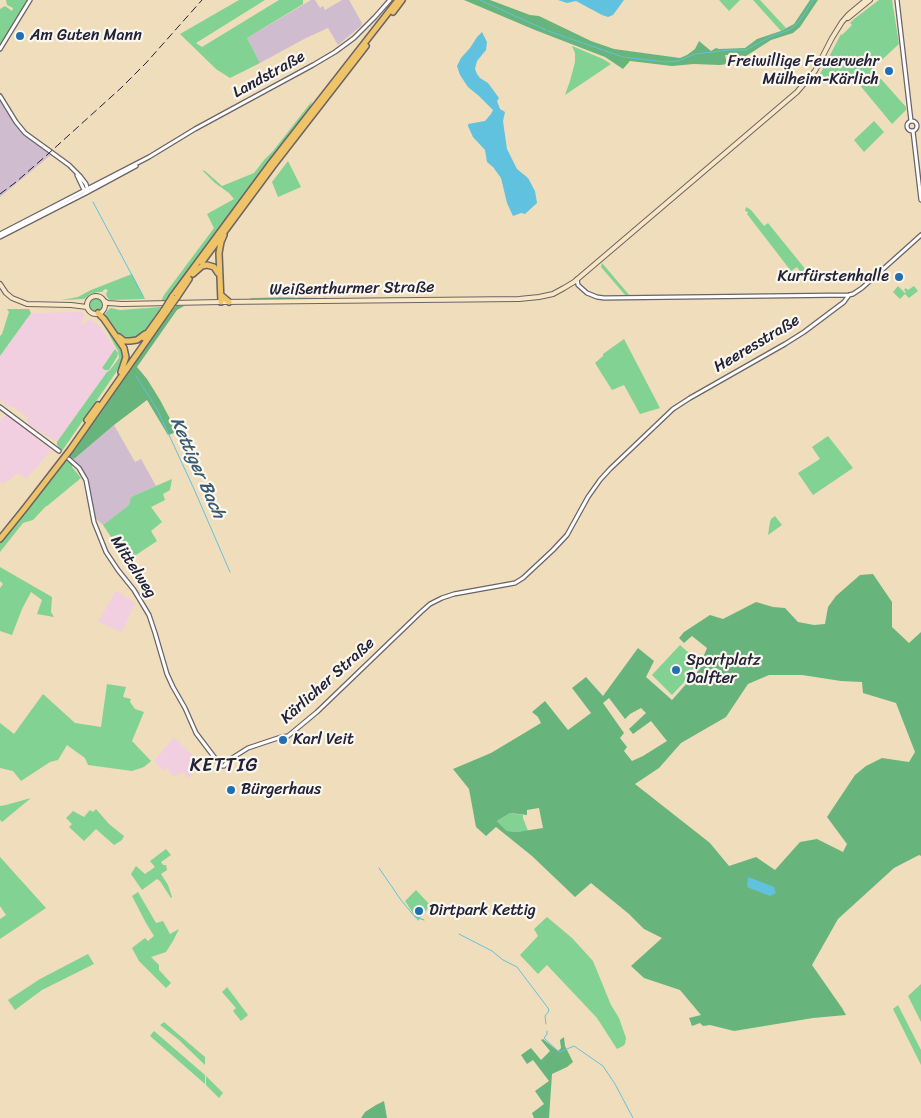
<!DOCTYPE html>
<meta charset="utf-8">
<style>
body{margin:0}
canvas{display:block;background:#efddbb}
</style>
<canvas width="921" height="1118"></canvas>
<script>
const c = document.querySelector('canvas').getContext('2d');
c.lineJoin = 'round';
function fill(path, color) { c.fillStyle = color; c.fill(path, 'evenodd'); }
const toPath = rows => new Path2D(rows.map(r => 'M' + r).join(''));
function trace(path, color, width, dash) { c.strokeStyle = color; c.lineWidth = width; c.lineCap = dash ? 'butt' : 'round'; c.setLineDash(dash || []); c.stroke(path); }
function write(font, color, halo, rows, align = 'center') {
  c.font = font + ' Sriracha,sans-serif'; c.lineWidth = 4.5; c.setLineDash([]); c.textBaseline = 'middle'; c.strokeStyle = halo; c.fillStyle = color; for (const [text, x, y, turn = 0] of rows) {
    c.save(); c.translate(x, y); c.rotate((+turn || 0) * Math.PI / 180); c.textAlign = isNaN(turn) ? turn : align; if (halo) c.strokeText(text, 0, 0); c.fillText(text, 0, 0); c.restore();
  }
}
const built = toPath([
 [81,312,85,315,81,323,83,325,86,321,91,320,100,326,115,349,102,367,105,370,109,370,57,442,31,426,28,423,26,416,12,406,7,406,0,400,0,356,31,313],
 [7,415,51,450,26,479,18,473,3,484,0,482,0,419],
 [116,590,135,603,122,632,98,622],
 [174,737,193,756,191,757,190,764,192,776,186,778,184,772,173,776,167,768,163,771,154,761]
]);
const industrial = toPath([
 [311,0,315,0,320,8,323,6,325,10,342,0,349,0,362,23,361,26,338,45,328,28,306,38,260,63,247,38],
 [0,101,15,124,23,133,31,140,52,154,0,197],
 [114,425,135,462,141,459,156,486,131,497,129,505,103,525,95,518,88,479,74,459]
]);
const green = toPath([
 [4,0,28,0,0,45,0,9,5,6,12,11,13,8,7,5,6,0],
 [239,0,265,0,196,43,202,47,279,0,303,0,303,4,247,38,260,63,230,78,216,69,180,34],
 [719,0,740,0,729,11],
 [753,0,760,0,786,28,781,31],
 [879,0,892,0,899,44,872,69,906,107,906,110,892,124,858,83,818,78,841,34,842,35,852,25,850,23,854,19],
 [572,46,603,59,611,64,565,95,570,81,575,62,575,53],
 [312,101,310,107,253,183,176,287,164,302,162,302,162,299,164,295,214,228,207,214,234,199,229,193,215,183,202,170,205,171,222,186,254,173,264,160,273,151],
 [874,121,884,132,864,152,854,140],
 [288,161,301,187,278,197,272,182],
 [746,207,751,210,764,226,768,223,806,270,801,273,797,267,791,271,747,214,748,212,745,211],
 [602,263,630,296,626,296,601,267],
 [132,274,145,299,110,300,107,297,106,294,108,290,105,289,102,292,98,292,90,294,84,299,61,300,78,297,91,290],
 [898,286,905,293,906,292,904,290,906,288,908,290,914,286,918,291,909,298,905,294,900,299,893,292],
 '88 304a8 8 0 1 1 16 0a8 8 0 1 1-16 0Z',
 [283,297,323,298,326,297,324,300,253,301,250,298],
 [161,307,144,333,139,338,126,340,117,334,105,314,109,309,111,308,120,310],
 [7,309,29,309,31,313,0,356,0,336,2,334,9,312],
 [101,317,122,346,124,356,121,365,62,451,57,445,57,442,107,372,110,370,119,358,118,351,100,318],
 [624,339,660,408,640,414,624,385,612,390,595,363,603,356,603,354],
 [115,349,118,353,117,357,109,370,105,370,102,368],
 [828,436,853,468,813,495,798,473,820,459,812,447],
 [67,458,73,464,72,467,81,478,47,506,46,506,33,520,23,523,0,552,0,541,27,510],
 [172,479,170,490,163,494,165,500,151,507,162,522,151,531,157,541,127,561,103,525,129,505,131,497],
 [775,516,782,525,768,535,770,522,771,519],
 [0,567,52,597,51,612,54,617,37,614,42,600,31,592,22,609,12,635,0,631,0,588,3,584,0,581],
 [680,645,701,664,672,695,652,675],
 [107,684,126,687,123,697,131,699,130,702,135,709,144,712,132,741,151,761,144,767,132,771,88,765,85,758,67,745,58,760,50,762,21,781,13,771,0,768,0,723,14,734,43,694,75,723,101,727],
 [31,798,2,822,0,820,0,806,6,805],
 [96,809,109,824,124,836,122,840,114,845,96,829,84,841,69,827,72,824,66,818,73,811,84,817,90,810,93,812],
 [510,813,523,815,523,818,528,831,517,832,507,831,497,821],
 [166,849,171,855,161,862,163,865,166,865,167,870,161,874,168,885,172,897,171,898,160,881,157,879,142,890,131,874,136,866,145,874,155,867,150,861],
 [0,857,46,908,0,939,0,919,6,915,0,906],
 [416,890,430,905,418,921,405,901],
 [138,892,156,923,163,921,170,934,179,929,173,941,166,952,151,957,159,965,159,970,171,983,166,988,139,961,132,948,145,938,148,941,154,936,146,923,132,896],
 [547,917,572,938,593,961,611,1005,619,1018,626,1038,625,1044,623,1046,617,1049,597,1018,547,965,538,974,520,955,538,936,534,929],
 [88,954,94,964,42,990,15,1010,8,1000,40,979],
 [921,984,921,1022,908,996],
 [227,987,248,1015,241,1021,233,1011,236,1008,222,992],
 [898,1005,921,1050,921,1065,893,1009],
 [164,1022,205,1057,205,1065,179,1040,160,1025],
 [154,1031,205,1075,205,1084,150,1036],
 [206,1076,223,1093,219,1098,206,1085]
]);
const forest = toPath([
 [464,0,490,0,530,15,539,16,591,41,614,49,680,58,687,55,695,49,699,41,711,51,716,48,719,49,745,48,757,39,781,31,794,24,810,0,818,0,800,27,793,33,771,40,746,56,725,55,727,64,720,65,694,64,672,66,630,61,623,69,605,57,535,30],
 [176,306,184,306,177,310,137,367,147,379,160,400,177,432,168,435,147,400,114,425,74,459,68,456,148,343],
 [873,574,892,602,892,627,909,643,921,632,921,856,919,855,894,868,838,919,812,965,842,1008,846,1015,813,1018,734,1031,710,1025,703,1026,700,1023,692,1026,689,1018,701,1015,680,990,644,978,631,966,662,938,644,929,629,914,591,883,575,897,532,856,496,827,486,836,476,827,469,789,453,769,491,753,541,723,538,717,532,712,545,701,568,730,591,713,572,688,586,677,603,696,638,648,654,661,646,677,672,700,703,665,702,660,707,648,692,636,684,643,679,638,684,632,710,615,723,619,756,602,773,607,785,608,798,622,814,625,825,624,828,607,836,596,860,575],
 [769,675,802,675,841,681,862,682,863,693,896,703,915,752,909,762,882,758,866,766,855,775,827,817,847,844,843,852,817,839,800,842,775,870,756,857,729,866,710,843,635,784,659,768,681,743,726,717,748,684],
 [609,698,625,719,630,714,641,708,646,713,629,729,633,734,651,721,667,741,643,756,632,761,624,751,627,747,620,738,624,733,603,703],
 [539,808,543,828,517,832,507,831,497,821,510,813,527,815,527,810],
 [564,1037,565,1046,573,1062,567,1067,552,1074,549,1118,534,1118,532,1113,544,1104,535,1091,549,1081,533,1060,527,1064,521,1055,531,1048,541,1060,550,1051,541,1040,543,1039,558,1051,561,1048,560,1040],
 [384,1101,387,1118,361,1118,365,1112,376,1105]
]);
const water = toPath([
 [558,0,624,0,613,15,608,17,602,15,576,1,567,3],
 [482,32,487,42,486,50,477,61,475,69,477,74,480,78,488,83,499,98,497,101,500,109,505,112,503,121,507,149,517,169,528,178,535,191,537,203,525,214,521,213,513,216,507,203,501,178,493,167,487,162,485,150,473,137,468,126,468,124,485,121,491,114,493,110,479,96,468,87,460,75,457,66,461,58,470,48,477,37],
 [748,877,774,887,776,893,770,896,747,887]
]);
const stream = toPath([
 [480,0,546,30],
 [548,31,623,57,666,62,678,61,695,54,729,50,746,50,770,37,789,30,797,24,805,13,813,0],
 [93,202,143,296],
 [136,376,157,409,194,489,230,572],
 [379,868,401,900,415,917,424,920],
 [459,934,492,951,503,960,517,967,548,1008,549,1011,545,1016,546,1024],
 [547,1031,547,1034,544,1038,558,1051,560,1052,574,1046,603,1066,615,1084,633,1118]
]);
const tertiary = toPath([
 [897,0,911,121],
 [0,49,30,0],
 [0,96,16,122,25,133,69,165,80,176,86,184,88,191],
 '907 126a5 5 0 1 1 10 0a5 5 0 1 1-10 0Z',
 [913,131,921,200],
 [77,175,85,192],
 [0,234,149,157,195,129,313,65,335,52,354,38,375,17,390,0],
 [0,237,86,193,136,166],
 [577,279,578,285,587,293,597,297,604,298,849,295,853,294,862,288,921,235],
 [0,407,59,451],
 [69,459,79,468,86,480,94,522,106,552,118,570,134,590,149,615,155,633,167,674,173,687,185,708,196,733,221,766,224,766,229,760,248,748,281,737,288,736,317,712,421,612,430,604,442,598,454,594,515,583,523,578,553,550,567,535,588,497,600,480,610,469,673,409,690,398,785,344,804,332,844,302,849,295]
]);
const secondary = toPath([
 [848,18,870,0],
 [0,284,6,293,12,298,27,304,71,305,87,307],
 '87 305a9 9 0 1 1 18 0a9 9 0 1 1-18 0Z',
 [104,301,108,303,122,304,221,302,519,299,539,297,553,294,564,288,574,282,797,92,815,71,832,38,842,22,849,14,866,0]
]);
const trunk = toPath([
 [393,12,402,0],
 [202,262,273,166,366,46],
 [193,274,202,266,207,265,214,267,218,273],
 [221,295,229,302],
 [172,297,271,163,398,0],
 [177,297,189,279],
 [221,302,219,253,221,242,224,235],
 [98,313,104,319,124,348,126,357,121,372],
 [119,337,124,341,130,341,137,340,145,334],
 [144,338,164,310],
 [87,420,98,405],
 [0,539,25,508,70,450,168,310]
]);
const rail = toPath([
 [0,194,16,182,48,154,121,88,146,63,202,0]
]);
const trunkBridge = toPath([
 [164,310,172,297],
 [168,310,177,297]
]);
const markers = [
 [20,36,5,"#1f6fb2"],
 [889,71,5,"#1f6fb2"],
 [899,277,5,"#1f6fb2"],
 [676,670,5,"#1f6fb2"],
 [283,740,5,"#1f6fb2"],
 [231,790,5,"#1f6fb2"],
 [419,911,5,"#1f6fb2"]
];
const poiNames = [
 ["Am Guten Mann",30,36],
 ["Freiwillige Feuerwehr",879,62,"right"],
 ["Mülheim-Kärlich",879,80,"right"],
 ["Kurfürstenhalle",889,277,"right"],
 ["Sportplatz",686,661],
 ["Dalfter",686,679],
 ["Karl Veit",293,740],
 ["Bürgerhaus",241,790],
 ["Dirtpark Kettig",429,911]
];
const streetNames = [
 ["Landstraße",269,75,-29],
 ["Weißenthurmer Straße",352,289,-1],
 ["Heeresstraße",757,344,-31],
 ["Mittelweg",133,567,57],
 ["Kärlicher Straße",328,681,-42]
];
const waterNames = [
 ["Kettiger Bach",197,468,66]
];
const quarterNames = [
 ["KETTIG",224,766]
];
fill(built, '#f2cfe0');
fill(industrial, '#cfbdcf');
fill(green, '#81d293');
fill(forest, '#68b47d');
fill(water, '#61c2df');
trace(stream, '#61c2df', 1);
trace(tertiary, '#6a6368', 5.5);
trace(secondary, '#6a6368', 6);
trace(trunk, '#6a6368', 8);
trace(tertiary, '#fff', 3);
trace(secondary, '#f9e7c3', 4);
trace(trunk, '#efc469', 5);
trace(rail, '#22223b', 1, [8, 4]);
trace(trunkBridge, '#6a6368', 8, []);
trace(trunkBridge, '#efc469', 5);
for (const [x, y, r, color] of markers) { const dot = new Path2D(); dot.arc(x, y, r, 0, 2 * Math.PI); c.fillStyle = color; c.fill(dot); trace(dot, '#fbf7ec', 2); }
write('16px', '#22223b', '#fbf7ec', poiNames, 'left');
write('16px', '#22223b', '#fbf7ec', streetNames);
write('italic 18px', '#385a74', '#fbf7ec', waterNames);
c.letterSpacing = '1px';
write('19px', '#22223b', '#fbf7ec', quarterNames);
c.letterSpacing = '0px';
</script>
